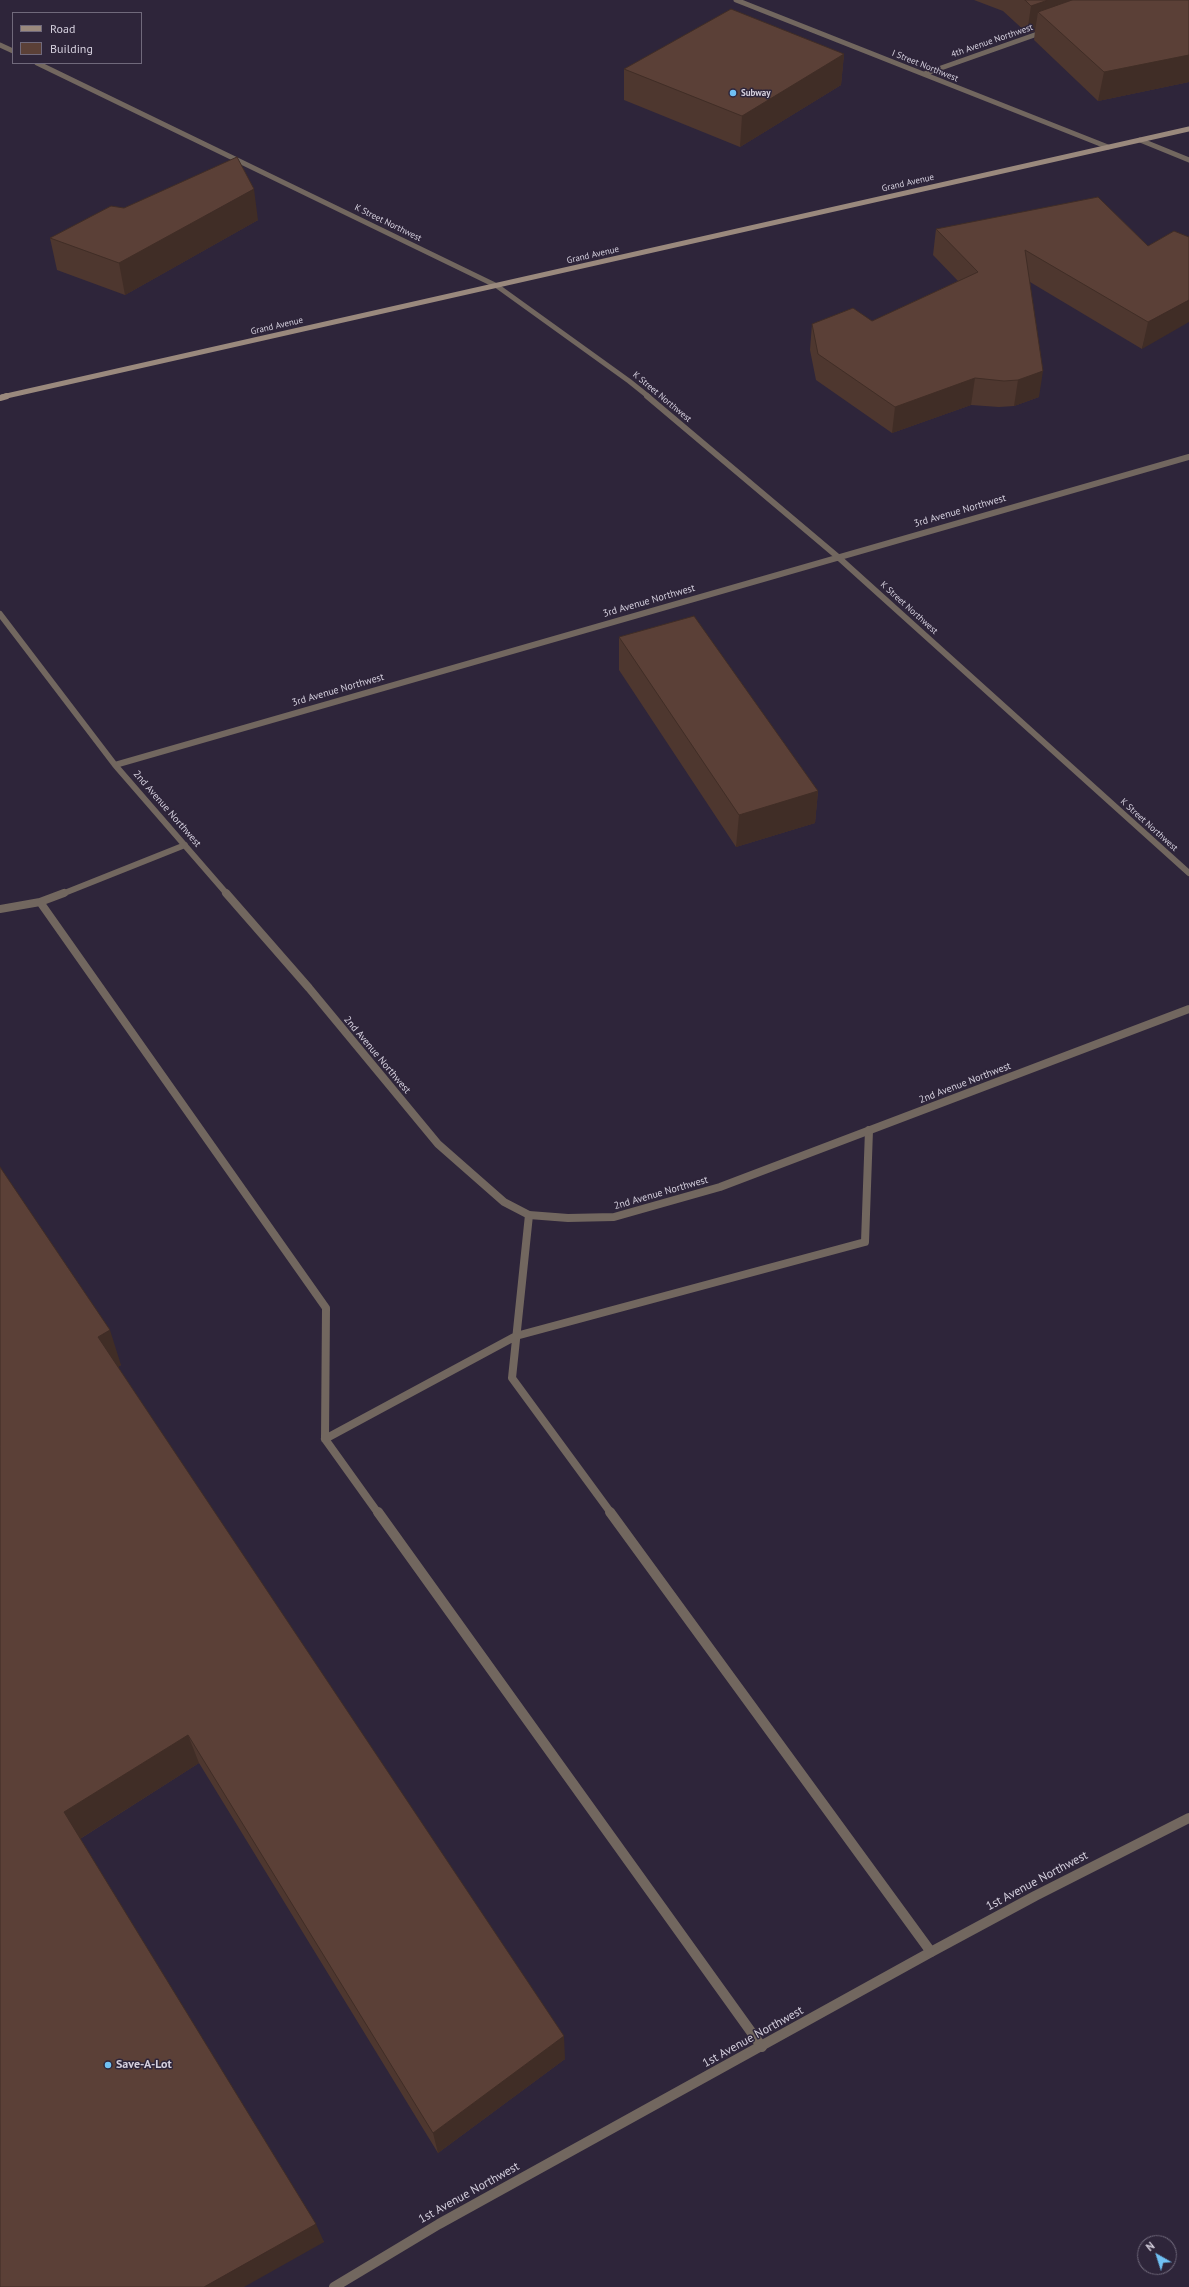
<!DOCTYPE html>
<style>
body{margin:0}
#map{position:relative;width:1189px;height:2287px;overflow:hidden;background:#2e253a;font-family:"PT Sans",sans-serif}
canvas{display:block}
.legend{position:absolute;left:12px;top:12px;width:130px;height:52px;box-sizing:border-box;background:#2e253a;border:1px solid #70697b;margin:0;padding:5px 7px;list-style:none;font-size:12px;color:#d4cfdd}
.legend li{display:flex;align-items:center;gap:8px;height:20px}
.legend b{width:20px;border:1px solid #70697b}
.north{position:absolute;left:1137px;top:2235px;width:40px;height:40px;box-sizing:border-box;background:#2e253a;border:1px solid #70697b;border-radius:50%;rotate:321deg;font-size:11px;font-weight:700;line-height:16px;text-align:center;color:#d4cfdd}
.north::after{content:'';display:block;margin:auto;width:14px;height:18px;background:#70c1f4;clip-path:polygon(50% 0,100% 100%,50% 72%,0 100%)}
</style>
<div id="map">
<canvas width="1189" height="2287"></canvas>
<ul class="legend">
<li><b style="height:5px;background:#9a897d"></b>Road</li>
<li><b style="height:11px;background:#5b4037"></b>Building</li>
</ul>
<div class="north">N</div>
</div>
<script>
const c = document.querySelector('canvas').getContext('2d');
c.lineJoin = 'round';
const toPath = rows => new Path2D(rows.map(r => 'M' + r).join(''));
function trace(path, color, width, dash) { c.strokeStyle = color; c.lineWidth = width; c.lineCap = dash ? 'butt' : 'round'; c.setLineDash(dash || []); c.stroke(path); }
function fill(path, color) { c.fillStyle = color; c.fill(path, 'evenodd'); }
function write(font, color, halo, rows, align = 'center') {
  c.font = font + ' "PT Sans",sans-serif'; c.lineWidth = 3; c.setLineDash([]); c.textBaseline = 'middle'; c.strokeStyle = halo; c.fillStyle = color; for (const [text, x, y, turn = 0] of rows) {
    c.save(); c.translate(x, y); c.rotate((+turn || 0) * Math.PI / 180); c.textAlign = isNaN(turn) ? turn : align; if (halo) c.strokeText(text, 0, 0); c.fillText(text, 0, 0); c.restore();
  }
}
const laneFar2 = toPath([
 [62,894,185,845]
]);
const laneFar1 = toPath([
 [40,902,326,1308,325,1439],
 [0,909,40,902,64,893],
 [529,1215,512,1378,611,1513],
 [378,1513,325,1439,516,1336,865,1242,869,1130]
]);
const lane = toPath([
 [378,1512,762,2047],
 [610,1512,931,1952]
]);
const streetFar3 = toPath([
 [736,0,1108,147],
 [0,45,13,51],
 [37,63,497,286,629,381,649,397],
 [924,74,1043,32],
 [1140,140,1189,160]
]);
const streetFar2 = toPath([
 [647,396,838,557,1189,873],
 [0,614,115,765,227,894],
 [115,765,1189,457]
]);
const streetFar1 = toPath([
 [226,893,309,988,438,1144,504,1202,529,1215,568,1218,614,1217,720,1187,1189,1009]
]);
const street = toPath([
 [334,2287,439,2224,931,1952,1035,1896,1189,1818]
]);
const secondaryFar1 = toPath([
 [2,397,1189,129]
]);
const secondary = toPath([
 [0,398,7,396]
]);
const wall = toPath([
 [974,0,1189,0,1189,82,1098,101,1034,40,1035,31,1027,33,1003,11],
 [844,54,841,85,740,147,624,100,624,69],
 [124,208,258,220,125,295,57,270,50,238],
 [936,229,1148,246,1174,231,1142,349,1030,282,1039,397,1014,406,999,407,971,405,892,433,816,380,810,350,812,324,872,321,958,281,933,255],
 [619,637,818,791,815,823,736,847,619,670],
 [0,1167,121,1365,118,1367,565,2059,438,2153,199,1763,80,1839,324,2242,0,2287]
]);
const shadedWall = toPath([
 [1048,0,1122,0,1038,12,1035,31,1027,33,1031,6],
 [844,54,841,85,740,147,742,116],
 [1189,55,1189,82,1098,101,1104,72],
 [254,189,258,220,125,295,119,263],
 [1189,300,1189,322,1142,349,1148,322],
 [1043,371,1039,397,1014,406,1018,380],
 [975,378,971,405,892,433,895,407],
 [818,791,815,823,736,847,739,815],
 [110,1330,121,1365,110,1372,98,1337],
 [188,1735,199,1763,78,1840,64,1812],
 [564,2036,565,2059,438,2153,433,2133],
 [316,2224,324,2242,244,2287,204,2287]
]);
const building = toPath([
 [1025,0,1048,0,1031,6,1025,0],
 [1072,0,1189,0,1189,55,1104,72,1038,12,1072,0],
 [731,9,844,54,742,116,624,69,731,9],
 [237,157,254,189,119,263,50,238,111,206,124,208,237,157],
 [1098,197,1148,246,1174,231,1189,237,1189,300,1148,322,1025,250,1043,371,1018,380,1004,381,975,378,895,407,818,354,812,324,853,308,872,321,978,272,936,229,1098,197],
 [694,616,818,791,739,815,619,637,694,616],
 [0,1167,110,1330,98,1337,564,2036,433,2133,188,1735,64,1812,316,2224,204,2287,0,2287,0,1167]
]);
const markers = [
 [733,93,4,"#70c1f4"],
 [108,2065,4,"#70c1f4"]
];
const farStreetnames = [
 ["4th Avenue Northwest",992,41,-19],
 ["I Street Northwest",925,66,22],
 ["Grand Avenue",908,183,-13],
 ["K Street Northwest",388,223,26],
 ["Grand Avenue",593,255,-13],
 ["Grand Avenue",277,326,-13],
 ["K Street Northwest",662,397,40],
 ["K Street Northwest",909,608,42],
 ["K Street Northwest",1149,825,42]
];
const farPoinames = [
 ["Subway",741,93]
];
const streetNames = [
 ["3rd Avenue Northwest",960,511,-16],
 ["3rd Avenue Northwest",649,601,-16],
 ["3rd Avenue Northwest",338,690,-16],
 ["2nd Avenue Northwest",167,809,49],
 ["2nd Avenue Northwest",377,1055,50],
 ["2nd Avenue Northwest",965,1083,-21],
 ["2nd Avenue Northwest",661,1193,-16]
];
const nearStreetnames = [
 ["1st Avenue Northwest",1037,1881,-28],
 ["1st Avenue Northwest",753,2037,-29],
 ["1st Avenue Northwest",469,2193,-29]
];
const nearPoinames = [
 ["Save-A-Lot",116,2065]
];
trace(laneFar2, '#72675f', 6);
trace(laneFar1, '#72675f', 8);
trace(lane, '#72675f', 10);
trace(streetFar3, '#72675f', 5);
trace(streetFar2, '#72675f', 6);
trace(streetFar1, '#72675f', 8);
trace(street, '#72675f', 10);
trace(secondaryFar1, '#9a897d', 5);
trace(secondary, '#9a897d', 6);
fill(wall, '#4e372f');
fill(shadedWall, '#402d26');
fill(building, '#5b4037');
trace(building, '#402d26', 1);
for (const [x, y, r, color] of markers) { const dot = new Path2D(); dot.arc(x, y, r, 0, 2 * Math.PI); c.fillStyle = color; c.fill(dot); trace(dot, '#2e253a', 1.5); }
write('9px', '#d4cfdd', '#2e253a', farStreetnames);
write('bold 9px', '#d4cfdd', '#2e253a', farPoinames, 'left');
write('10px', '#d4cfdd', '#2e253a', streetNames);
write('12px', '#d4cfdd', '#2e253a', nearStreetnames);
write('bold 12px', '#d4cfdd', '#2e253a', nearPoinames, 'left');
</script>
